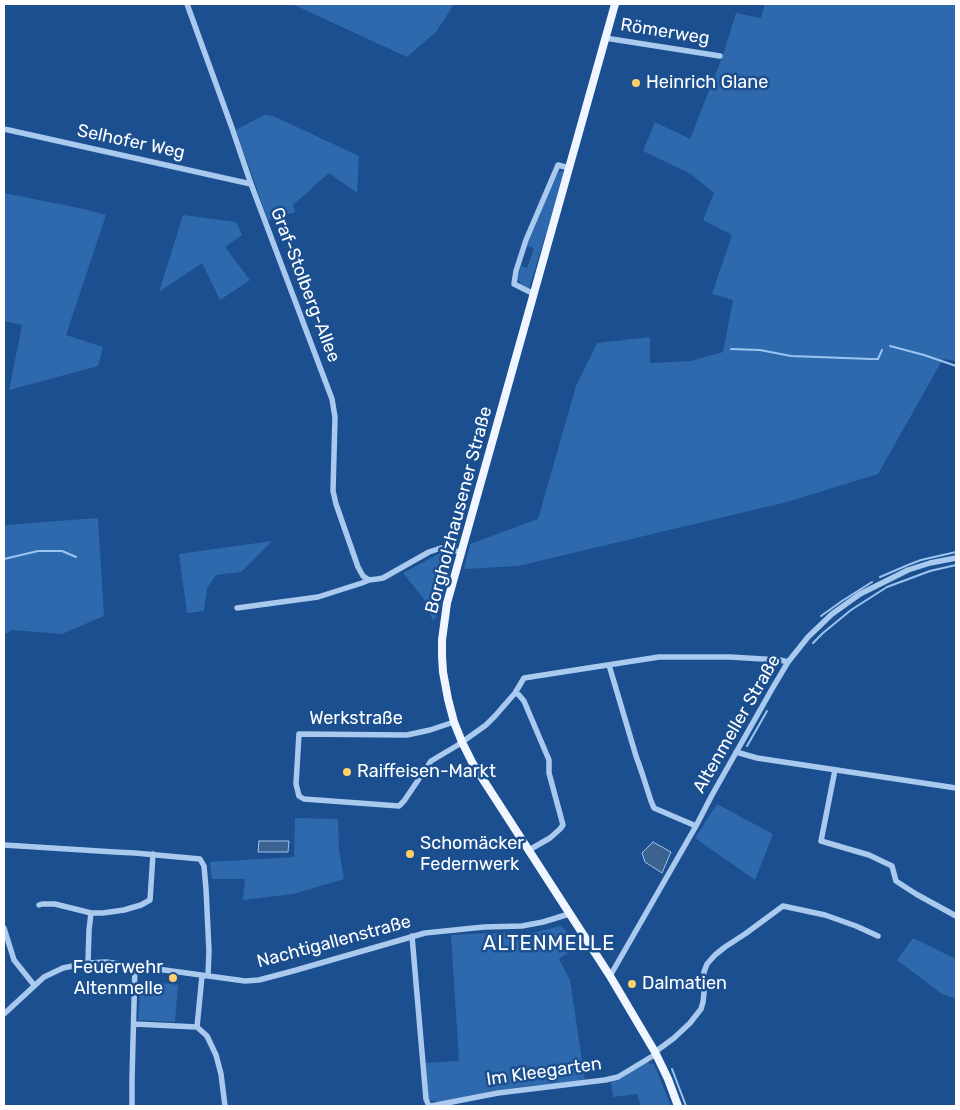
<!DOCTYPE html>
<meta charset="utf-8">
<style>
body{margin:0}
#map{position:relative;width:960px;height:1110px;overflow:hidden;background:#1b4f8f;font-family:Rubik,sans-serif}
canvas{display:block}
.frame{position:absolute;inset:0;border:5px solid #fff;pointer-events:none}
</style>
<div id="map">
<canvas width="960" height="1110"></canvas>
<div class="frame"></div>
</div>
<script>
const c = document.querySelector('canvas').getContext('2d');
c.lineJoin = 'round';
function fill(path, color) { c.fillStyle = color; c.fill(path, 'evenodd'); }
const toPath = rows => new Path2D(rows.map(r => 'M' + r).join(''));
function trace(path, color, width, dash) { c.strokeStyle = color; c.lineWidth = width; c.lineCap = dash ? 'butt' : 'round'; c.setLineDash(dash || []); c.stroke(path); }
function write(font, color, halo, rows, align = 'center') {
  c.font = font + ' Rubik,sans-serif'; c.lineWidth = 5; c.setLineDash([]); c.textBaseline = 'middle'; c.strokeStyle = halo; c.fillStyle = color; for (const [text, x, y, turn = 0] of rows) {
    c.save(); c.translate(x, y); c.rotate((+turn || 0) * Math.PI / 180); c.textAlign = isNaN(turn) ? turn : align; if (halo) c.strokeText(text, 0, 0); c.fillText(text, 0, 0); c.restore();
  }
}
const green = toPath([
 [292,4,454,4,436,32,407,57],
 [765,4,956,4,956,361,943,359,878,474,787,502,518,566,464,569,470,544,538,519,576,386,597,343,650,337,650,363,691,361,723,352,733,300,712,294,732,235,703,220,714,193,691,174,643,151,655,122,690,139,723,55,736,13,761,18],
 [264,115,273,116,359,156,357,193,329,173,293,205,295,212,268,220,236,130],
 [563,171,564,174,529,289,522,286,518,279,521,266,527,268,534,248,527,246,553,183,559,172],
 [4,193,79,208,106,215,66,335,103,347,98,366,9,390,22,325,4,321],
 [183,215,236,222,242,235,225,247,250,280,220,300,202,263,159,292],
 [98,518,104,616,62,634,12,630,4,635,4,525],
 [272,541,241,572,216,575,207,588,204,611,187,613,179,554],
 [442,552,452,555,439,595,437,615,433,621,424,599,403,573],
 [717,804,773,834,755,880,695,838],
 [295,818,338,819,339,849,344,879,293,894,243,900,245,879,212,879,210,862,294,857],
 [561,926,580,945,559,959,570,980,585,1081,528,1086,488,1092,439,1102,428,1100,425,1063,459,1061,451,935,491,933,511,934,527,934],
 [913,938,956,959,956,999,942,994,897,960],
 [155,982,178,985,175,1022,138,1020,140,992,155,993],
 [646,1062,654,1064,671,1106,641,1106,637,1094,613,1097,611,1081,620,1079]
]);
const water = toPath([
 [259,841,289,841,288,852,258,852,259,841],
 [653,842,671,852,662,873,645,862,642,853,653,842]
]);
const stream = toPath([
 [890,346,924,355,956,366],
 [731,349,760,350,791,356,871,359,878,359,882,350],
 [4,559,38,551,62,551,76,557],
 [880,577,908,565,921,560,956,552],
 [821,616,842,601,872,582],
 [813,643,823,633,851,610,887,587,930,571,956,565],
 [747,746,767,711],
 [672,1069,686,1106]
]);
const minor = toPath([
 [187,4,232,128,251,184,332,399,335,417,333,491,336,504,358,567,363,576,369,580],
 [605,38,720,56],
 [4,129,251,184],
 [534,294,514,284,516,271,526,240,558,165,569,168],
 [237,608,318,597,362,583,369,580,377,579,383,578,429,552,441,548,461,552],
 [609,665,636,756,642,773,651,801,654,808,696,826],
 [515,693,519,695,524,701,549,760,549,773,563,825,560,829,550,838,529,850],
 [454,722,430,730,407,735,299,734,296,784,299,796,304,799,399,806,404,801,431,761,458,745,486,725,495,716,515,693,524,678,659,657,730,657,780,660,788,662],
 [736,752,757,758,956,788],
 [835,770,821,841,869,855,892,866,896,881,916,894,956,916],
 [4,845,115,852,135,853,200,859,204,866,206,889,209,951,208,976],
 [39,905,42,904,55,904,91,913,103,913,124,910,141,905,150,900,153,854],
 [4,928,14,960,34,985],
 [412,936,426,1099,429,1106],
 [88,963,89,930,91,913],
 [202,976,197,1027,207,1036,216,1055,221,1074,225,1106],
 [610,976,696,826,712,795,772,689,788,662,808,637,832,614,860,594,908,570,930,563,956,558],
 [4,1014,44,977,63,968,88,963,106,962,245,981,259,980,293,971,425,933,484,927,522,926,543,922,569,914],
 [134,1024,197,1027],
 [655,1052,674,1038,690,1023,701,1009,703,1002,704,993,704,972,707,964,715,955,725,947,745,934,783,906,825,915,856,926,878,936],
 [132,1106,132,1079,135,966],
 [431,1106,498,1093,605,1080,618,1077,656,1054]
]);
const major = toPath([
 [615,4,447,603,442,640,442,656,443,672,448,699,454,722,462,742,473,764,610,976,655,1052,668,1079,678,1106]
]);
const markers = [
 [636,83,5,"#ffd166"],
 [347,772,5,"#ffd166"],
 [410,854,5,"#ffd166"],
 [173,978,5,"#ffd166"],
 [632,984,5,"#ffd166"]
];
const streetNames = [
 ["Römerweg",665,32,9],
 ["Selhofer Weg",131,142,12],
 ["Graf-Stolberg-Allee",305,285,69],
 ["Borgholzhausener Straße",459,510,-75],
 ["Werkstraße",356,719],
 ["Altenmeller Straße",737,724,-60],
 ["Nachtigallenstraße",334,942,-15],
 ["Im Kleegarten",544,1072,-8]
];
const poiNames = [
 ["Heinrich Glane",646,83],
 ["Raiffeisen-Markt",357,772],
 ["Schomäcker",420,844],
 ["Federnwerk",420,865],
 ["Feuerwehr",163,968,"right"],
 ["Altenmelle",163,989,"right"],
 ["Dalmatien",642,984]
];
const quarterNames = [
 ["ALTENMELLE",549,944]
];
fill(green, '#2e69ad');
fill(water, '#3c6290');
trace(water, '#9cc4f0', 1);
trace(stream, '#9cc4f0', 2);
trace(minor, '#a9c9ee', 5.5);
trace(major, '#f0f6ff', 8);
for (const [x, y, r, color] of markers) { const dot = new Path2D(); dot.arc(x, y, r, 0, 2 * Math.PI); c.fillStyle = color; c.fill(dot); trace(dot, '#1b4f8f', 2); }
write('18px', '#fff', '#1b4f8f', streetNames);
write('18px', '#fff', '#1b4f8f', poiNames, 'left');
c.letterSpacing = '1px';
write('20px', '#fff', '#1b4f8f', quarterNames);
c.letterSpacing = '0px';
</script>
